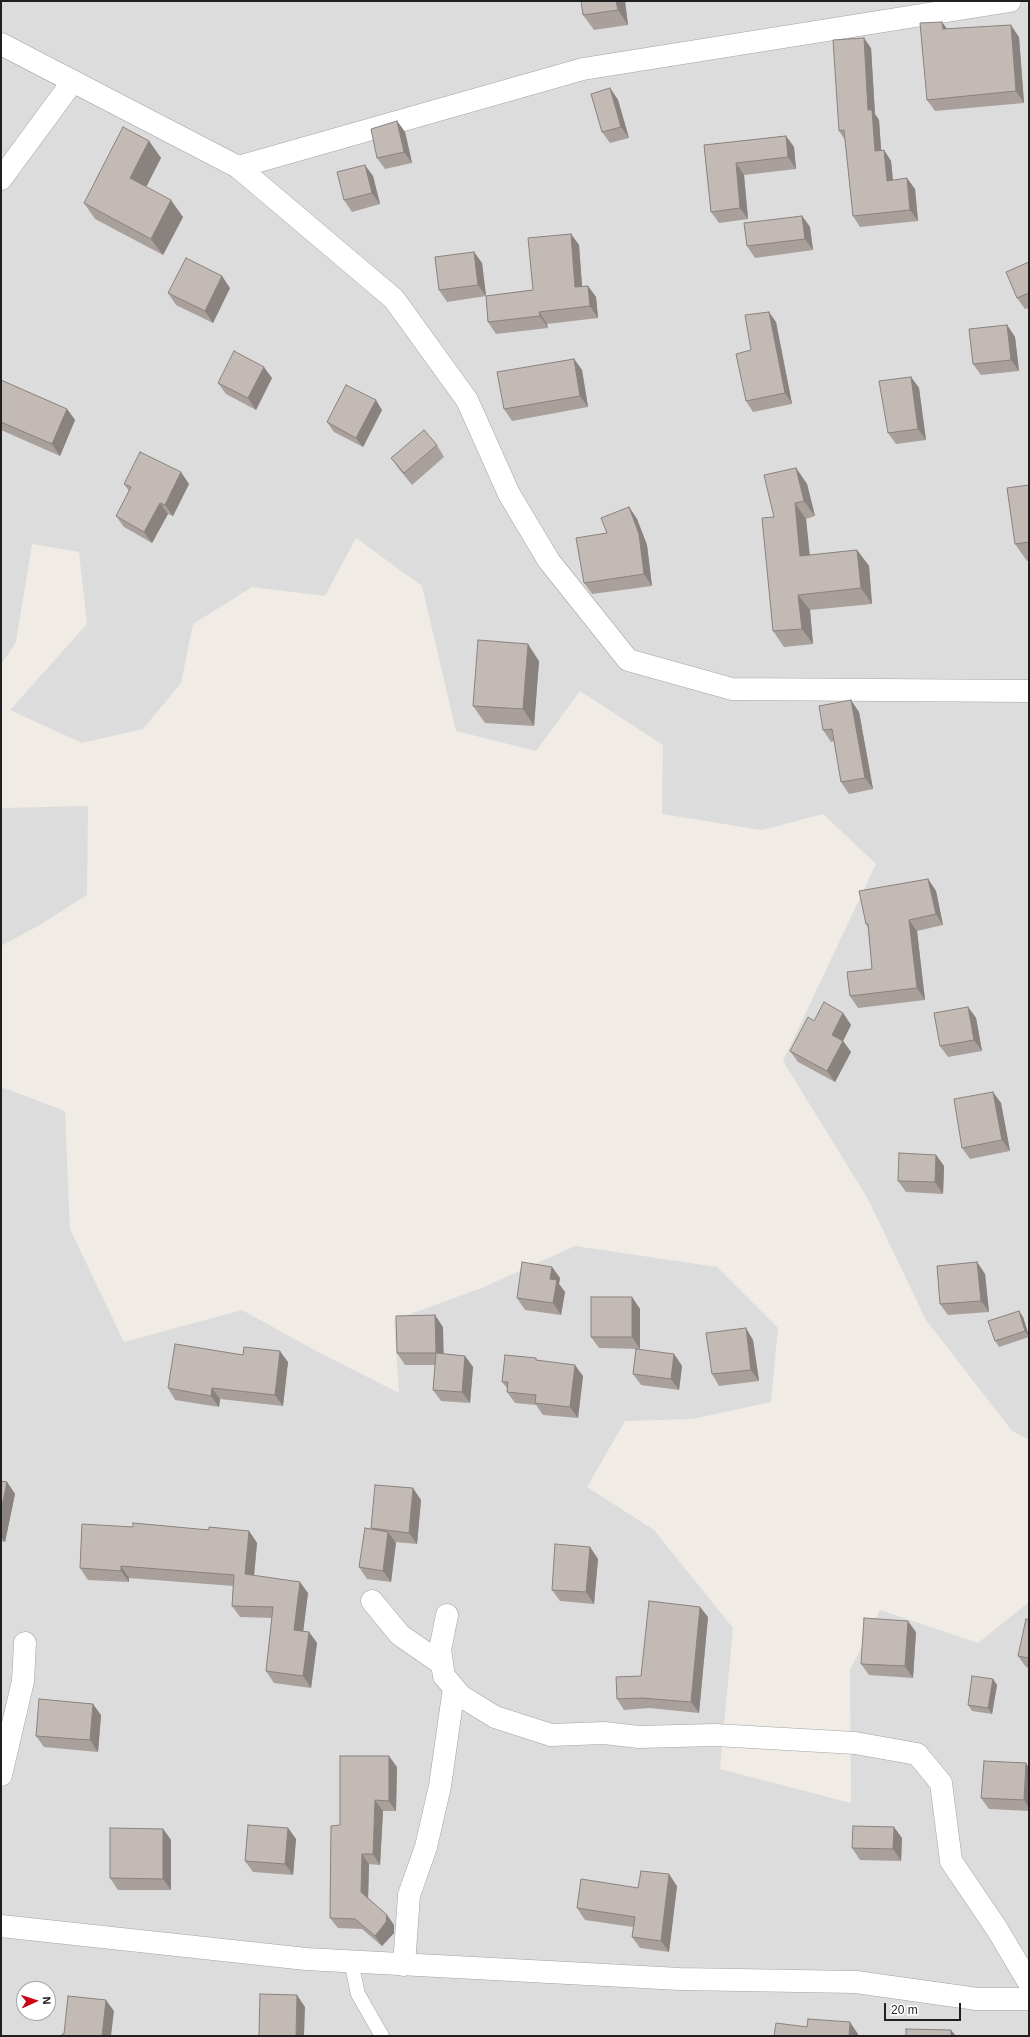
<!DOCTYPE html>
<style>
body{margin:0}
#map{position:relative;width:1030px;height:2037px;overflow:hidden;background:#f0ebe5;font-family:Helvetica,sans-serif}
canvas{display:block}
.frame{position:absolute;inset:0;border:2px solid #1f1f1f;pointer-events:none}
.north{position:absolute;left:16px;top:1981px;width:40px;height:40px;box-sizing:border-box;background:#fff;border:1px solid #a5a5a5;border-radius:50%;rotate:87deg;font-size:11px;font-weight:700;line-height:16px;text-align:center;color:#1f1f1f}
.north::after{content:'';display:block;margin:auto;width:14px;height:18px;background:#cd0118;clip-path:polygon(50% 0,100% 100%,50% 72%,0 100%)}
.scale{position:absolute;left:884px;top:2003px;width:77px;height:18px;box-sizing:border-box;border:2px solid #1f1f1f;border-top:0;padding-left:5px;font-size:12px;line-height:14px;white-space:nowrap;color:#1f1f1f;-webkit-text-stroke:3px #fff;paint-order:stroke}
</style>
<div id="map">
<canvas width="1030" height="2037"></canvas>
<div class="frame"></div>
<div class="north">N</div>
<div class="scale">20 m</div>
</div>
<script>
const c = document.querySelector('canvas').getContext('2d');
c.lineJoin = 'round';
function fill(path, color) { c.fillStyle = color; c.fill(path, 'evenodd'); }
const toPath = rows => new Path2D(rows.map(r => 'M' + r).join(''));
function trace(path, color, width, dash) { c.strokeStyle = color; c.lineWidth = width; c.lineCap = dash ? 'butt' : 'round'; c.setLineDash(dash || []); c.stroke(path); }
const residential = toPath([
 [1,1,1029,1,1029,1440,1012,1431,926,1320,868,1199,783,1061,876,864,823,814,762,830,662,814,663,745,580,691,536,751,456,731,422,586,356,538,325,596,252,587,193,624,181,683,143,729,82,743,10,710,87,624,79,552,32,544,16,642,1,665],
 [88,806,87,895,38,926,1,946,1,808],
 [1,1087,65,1111,70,1229,124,1342,242,1310,318,1352,399,1393,394,1320,484,1287,575,1246,717,1267,778,1328,771,1402,692,1419,625,1421,587,1487,654,1530,733,1628,720,1769,851,1803,850,1670,880,1610,978,1643,1029,1602,1029,2036,1,2036],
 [24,1989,48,1989,48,2013,24,2013]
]);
const lane = toPath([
 [351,1962,358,1994,382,2036]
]);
const street = toPath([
 [1,44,238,167,394,299,467,400,509,494,549,561,628,660,732,689,1029,691],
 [238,167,583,69,1010,1],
 [1,179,73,81],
 [372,1601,400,1635,442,1664],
 [447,1615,440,1650,444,1676,461,1696,495,1717,551,1735,604,1733,639,1737,715,1735,855,1743,917,1754,941,1783,951,1861,997,1929,1029,1983],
 [1,1775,23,1681,25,1643],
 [1,1926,306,1959,680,1979,856,1982,977,1999,1029,1999],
 [404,1965,409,1895,426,1847,440,1786,454,1688]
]);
const wall = toPath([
 [625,1,628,25,594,30,583,15],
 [871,1,884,1,872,2],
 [942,22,947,29,1019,37,1024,103,935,111,927,100],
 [871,48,875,114,879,120,881,150,884,150,891,161,893,180,915,189,918,221,860,227,853,216,845,140,839,131],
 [610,88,618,100,629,138,610,143,602,132],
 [397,121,405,132,412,163,385,169,377,158],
 [786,136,794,147,796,169,744,175,748,219,719,223,711,212,704,145],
 [149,141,161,158,146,187,183,217,163,255,95,219,84,203],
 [373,176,380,204,352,212,344,200],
 [802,216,810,227,813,250,755,258,747,246],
 [571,234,579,245,582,286,588,286,596,297,598,318,547,324,548,328,496,334,488,322,486,296,447,302,439,290,474,252,482,263,486,296,533,290],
 [1029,262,1029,308,1025,309,1017,298],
 [230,288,213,323,176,305,168,293],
 [776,322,792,404,753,412,746,401,751,350],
 [1007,325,1015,337,1019,371,981,375,973,364],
 [574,359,582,370,588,407,512,421,504,409],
 [911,377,919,388,926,440,896,444,888,433],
 [272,378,256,410,226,394,218,383],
 [1,380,67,409,75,420,60,456,1,430],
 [382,410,363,447,334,432,327,422],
 [437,445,444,457,412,485,399,469,391,458],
 [796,468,807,484,815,516,806,519,810,555,857,550,869,566,872,604,810,610,813,644,784,647,773,631,774,517],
 [124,484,189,484,173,516,168,514,152,543,124,527,116,516,129,491],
 [1029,485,1029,560,1027,561,1015,544],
 [629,507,637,519,647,545,652,586,592,594,584,583,607,533],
 [539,661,534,726,485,723,473,706],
 [859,712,873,789,849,794,841,782,834,741,831,742,823,730],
 [928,879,936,891,943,925,917,931,925,1000,858,1008,850,996,872,969,868,928,866,924],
 [968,1007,976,1018,982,1051,948,1057,940,1046],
 [843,1013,851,1025,843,1041,851,1052,835,1082,798,1062,790,1051,814,1021],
 [1001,1103,1010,1151,970,1159,962,1148],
 [936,1155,944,1166,943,1194,906,1192,898,1181],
 [977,1262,985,1274,989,1312,948,1315,940,1304],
 [552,1267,560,1278,559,1284,565,1292,561,1315,525,1310,517,1298],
 [632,1297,640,1309,640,1349,599,1348,591,1337],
 [1019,1311,1023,1317,1029,1337,999,1347,995,1341],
 [443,1327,443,1354,465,1356,473,1367,470,1403,441,1401,433,1390,435,1365,405,1365,397,1353],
 [753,1340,759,1381,719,1386,712,1374],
 [674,1354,682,1366,679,1390,641,1385,633,1374],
 [537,1360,583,1376,578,1418,543,1415,536,1405,515,1403,507,1392,507,1388,502,1382],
 [288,1362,283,1406,220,1399,219,1407,175,1400,168,1388],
 [1,1481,7,1482,15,1494,5,1542,1,1541],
 [421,1500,417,1544,395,1542,396,1543,391,1582,367,1579,359,1567,371,1529],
 [133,1527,249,1531,257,1543,254,1576,308,1593,303,1631,309,1632,317,1643,311,1688,274,1683,266,1671,272,1618,240,1617,232,1606,233,1586,129,1578,129,1582,88,1580,80,1568],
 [590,1547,598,1559,594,1604,560,1601,552,1590],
 [700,1607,708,1617,699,1713,649,1708,624,1710,617,1699,641,1676],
 [1029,1620,1029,1668,1026,1667,1018,1656],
 [916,1632,913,1678,869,1675,861,1664],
 [993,1679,997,1685,992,1714,972,1711,968,1705],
 [101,1715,98,1752,44,1747,36,1736],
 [1026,1763,1029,1768,1029,1811,989,1809,981,1798],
 [397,1767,396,1811,383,1811,380,1865,369,1864,368,1898,387,1915,394,1925,394,1933,382,1946,362,1929,338,1928,330,1918,340,1825],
 [288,1828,296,1839,293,1875,253,1872,245,1861],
 [163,1829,171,1840,171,1890,118,1890,110,1878],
 [902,1838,901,1861,860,1860,852,1848],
 [677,1886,669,1952,640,1948,632,1937,633,1927,585,1920,577,1908,638,1888]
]);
const shadedWall = toPath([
 [616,1,625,1,628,25,618,10],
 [942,22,950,33,943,29],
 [1011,25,1019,37,1024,103,1016,91],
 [864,38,871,48,875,114,879,120,882,162,875,151,868,110],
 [610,88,618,100,629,138,621,127],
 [397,121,405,132,412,163,404,152],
 [786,136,794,147,796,169,788,157],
 [149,141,161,158,142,195,130,178],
 [884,150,891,161,894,191,887,181],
 [736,163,744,175,748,219,740,208],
 [365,165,373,176,380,204,372,193],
 [907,178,915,189,918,221,910,210],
 [171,200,183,217,163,255,151,239],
 [802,216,810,227,813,250,805,239],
 [571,234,579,245,583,299,575,287],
 [474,252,482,263,486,296,478,285],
 [222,276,230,288,213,323,205,311],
 [588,286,596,297,598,318,590,306],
 [539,312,547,324,548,328,540,316],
 [769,312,776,322,792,404,785,393],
 [1007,325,1015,337,1019,371,1011,360],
 [574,359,582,370,588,407,580,396],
 [264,367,272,378,256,410,248,398],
 [911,377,919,388,926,440,918,429],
 [376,400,382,410,363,447,356,438],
 [67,409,75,420,60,456,52,444],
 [796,468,807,484,815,516,804,501],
 [181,472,189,484,173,516,165,505],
 [160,503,168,514,152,543,144,532],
 [795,503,806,519,811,571,800,556],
 [629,507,637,519,647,545,652,586,644,574],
 [857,550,869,566,872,604,861,588],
 [798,595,810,610,813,644,802,629],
 [528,644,539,661,534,726,523,709],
 [851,700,859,712,873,789,865,778],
 [928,879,936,891,943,925,936,914],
 [909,920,917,931,925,1000,917,988],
 [968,1007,976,1018,982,1051,974,1040],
 [843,1013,851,1025,840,1047,832,1035],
 [843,1041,851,1052,835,1082,827,1071],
 [993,1092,1001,1103,1010,1151,1002,1140],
 [936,1155,944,1166,943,1194,935,1182],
 [977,1262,985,1274,989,1312,981,1301],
 [552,1267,560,1278,559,1284,565,1292,561,1315,553,1303,550,1279],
 [632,1297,640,1309,640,1349,632,1337],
 [1019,1311,1023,1317,1029,1336,1025,1331],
 [435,1315,443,1327,444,1365,436,1353],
 [746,1328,753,1340,759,1381,751,1370],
 [280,1351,288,1362,283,1406,275,1395],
 [674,1354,682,1366,679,1390,671,1379],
 [465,1356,473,1367,470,1403,462,1392],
 [575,1365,583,1376,578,1418,570,1407],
 [212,1388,220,1399,219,1407,211,1396],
 [7,1482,15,1494,5,1542,1,1536,1,1511],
 [413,1488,421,1500,417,1544,409,1533],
 [249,1531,257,1543,253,1586,245,1574],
 [388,1532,396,1543,391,1582,383,1571],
 [590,1547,598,1559,594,1604,586,1592],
 [121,1566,129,1578,129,1582,121,1571],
 [300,1582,308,1593,302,1641,294,1630],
 [700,1607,708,1617,699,1713,691,1702],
 [908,1621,916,1632,913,1678,905,1666],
 [309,1632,317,1643,311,1688,303,1676],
 [993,1679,997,1685,992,1714,988,1708],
 [93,1704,101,1715,98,1752,90,1740],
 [389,1756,397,1767,396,1811,389,1801],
 [1026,1763,1029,1768,1029,1808,1024,1800],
 [375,1800,383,1811,380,1865,373,1854],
 [894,1827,902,1838,901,1861,893,1849],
 [288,1828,296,1839,293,1875,285,1864],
 [163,1829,171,1840,171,1890,163,1879],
 [362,1854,369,1864,368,1902,361,1892],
 [669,1874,677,1886,669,1952,661,1941],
 [387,1915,394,1925,394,1933,382,1946,375,1936],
 [297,1995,305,2007,304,2036,296,2036],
 [106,2000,114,2011,111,2036,102,2036],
 [850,2022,858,2034,858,2036,849,2036],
 [951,2030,956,2036,951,2036]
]);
const building = toPath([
 [581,1,616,1,618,10,583,15,581,1],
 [942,22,943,29,1011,25,1016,91,927,100,920,23,942,22],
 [864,38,868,110,872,110,875,151,884,150,887,181,907,178,910,210,853,216,844,130,839,131,833,40,864,38],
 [610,88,621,127,602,132,591,94,610,88],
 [397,121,404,152,377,158,371,129,397,121],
 [123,127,149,141,130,178,171,200,151,239,84,203,123,127],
 [786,136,788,157,736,163,740,208,711,212,704,145,786,136],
 [365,165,372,193,344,200,337,172,365,165],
 [802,216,805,239,747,246,744,223,802,216],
 [571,234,575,287,588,286,590,306,539,312,540,316,488,322,486,296,533,290,528,238,571,234],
 [474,252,478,285,439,290,435,257,474,252],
 [186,258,222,276,205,311,168,293,186,258],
 [1029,262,1029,293,1017,298,1006,272,1029,262],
 [769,312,785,393,746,401,736,354,751,350,745,315,769,312],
 [1007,325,1011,360,973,364,969,329,1007,325],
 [234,351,264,367,248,398,218,383,234,351],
 [574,359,580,396,504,409,497,372,574,359],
 [911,377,918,429,888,433,879,381,911,377],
 [1,380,67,409,52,444,1,422,1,380],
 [346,385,376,400,356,438,327,422,346,385],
 [424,430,437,445,404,473,391,458,424,430],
 [140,452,181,472,165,505,160,503,144,532,116,516,131,487,124,484,140,452],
 [796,468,804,501,795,503,800,556,857,550,861,588,798,595,802,629,773,631,762,518,774,517,764,475,796,468],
 [1029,485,1029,542,1015,544,1007,488,1029,485],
 [629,507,639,534,644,574,584,583,576,538,607,533,601,518,629,507],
 [478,640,528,644,523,709,473,706,478,640],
 [851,700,865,778,841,782,832,729,823,730,819,706,851,700],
 [928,879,936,914,909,920,917,988,850,996,847,972,872,969,868,924,866,924,859,891,928,879],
 [824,1002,843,1013,832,1035,843,1041,827,1071,790,1051,808,1017,814,1021,824,1002],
 [968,1007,974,1040,940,1046,934,1013,968,1007],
 [993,1092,1002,1140,962,1148,954,1099,993,1092],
 [899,1153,936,1155,935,1182,898,1181,899,1153],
 [522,1262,552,1267,550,1279,557,1280,553,1303,517,1298,522,1262],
 [977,1262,981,1301,940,1304,937,1266,977,1262],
 [591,1297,632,1297,632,1337,591,1337,591,1297],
 [1019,1311,1025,1331,995,1341,988,1321,1019,1311],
 [435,1315,436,1353,397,1353,396,1316,435,1315],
 [746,1328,751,1370,712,1374,706,1333,746,1328],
 [175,1344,243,1355,244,1347,280,1351,275,1395,212,1388,211,1396,168,1388,175,1344],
 [636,1349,674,1354,671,1379,633,1374,636,1349],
 [436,1353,465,1356,462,1392,433,1390,436,1353],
 [505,1355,536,1358,536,1360,575,1365,570,1407,535,1403,536,1395,507,1392,508,1382,502,1382,505,1355],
 [1,1481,7,1482,1,1511,1,1481],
 [375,1485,413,1488,409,1533,371,1528,375,1485],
 [133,1523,209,1530,209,1527,249,1531,245,1574,300,1582,294,1630,309,1632,303,1676,266,1671,273,1607,232,1606,234,1575,121,1566,121,1571,80,1568,82,1524,133,1527,133,1523],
 [365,1528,388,1532,383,1571,359,1567,365,1528],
 [555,1544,590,1547,586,1592,552,1590,555,1544],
 [649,1601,700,1607,691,1702,642,1698,617,1699,616,1677,641,1676,649,1601],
 [864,1618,908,1621,905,1666,861,1664,864,1618],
 [1026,1619,1029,1620,1029,1658,1018,1656,1026,1619],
 [972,1676,993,1679,988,1708,968,1705,972,1676],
 [39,1699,93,1704,90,1740,36,1736,39,1699],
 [340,1756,389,1756,389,1801,375,1800,373,1854,362,1854,361,1892,387,1915,386,1922,375,1936,355,1919,330,1918,331,1826,340,1825,340,1756],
 [984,1761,1026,1763,1024,1800,981,1798,984,1761],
 [248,1825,288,1828,285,1864,245,1861,248,1825],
 [853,1826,894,1827,893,1849,852,1848,853,1826],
 [110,1828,163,1829,163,1879,110,1878,110,1828],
 [641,1871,669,1874,661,1941,632,1937,635,1917,577,1908,581,1879,638,1888,641,1871],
 [260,1994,297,1995,296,2036,259,2036,260,1994],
 [68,1996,106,2000,102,2036,62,2036,62,2034,64,2034,68,1996],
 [808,2019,850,2022,849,2036,774,2036,776,2023,807,2027,808,2019],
 [906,2029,951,2030,951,2036,906,2036,906,2029]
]);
fill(residential, '#dddcdc');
trace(lane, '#a3a3a3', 15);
trace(street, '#a3a3a3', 23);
trace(lane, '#fff', 14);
trace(street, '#fff', 22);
fill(wall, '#a9a09c');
fill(shadedWall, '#89827f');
fill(building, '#c4bab5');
trace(building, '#89827f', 1);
</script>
